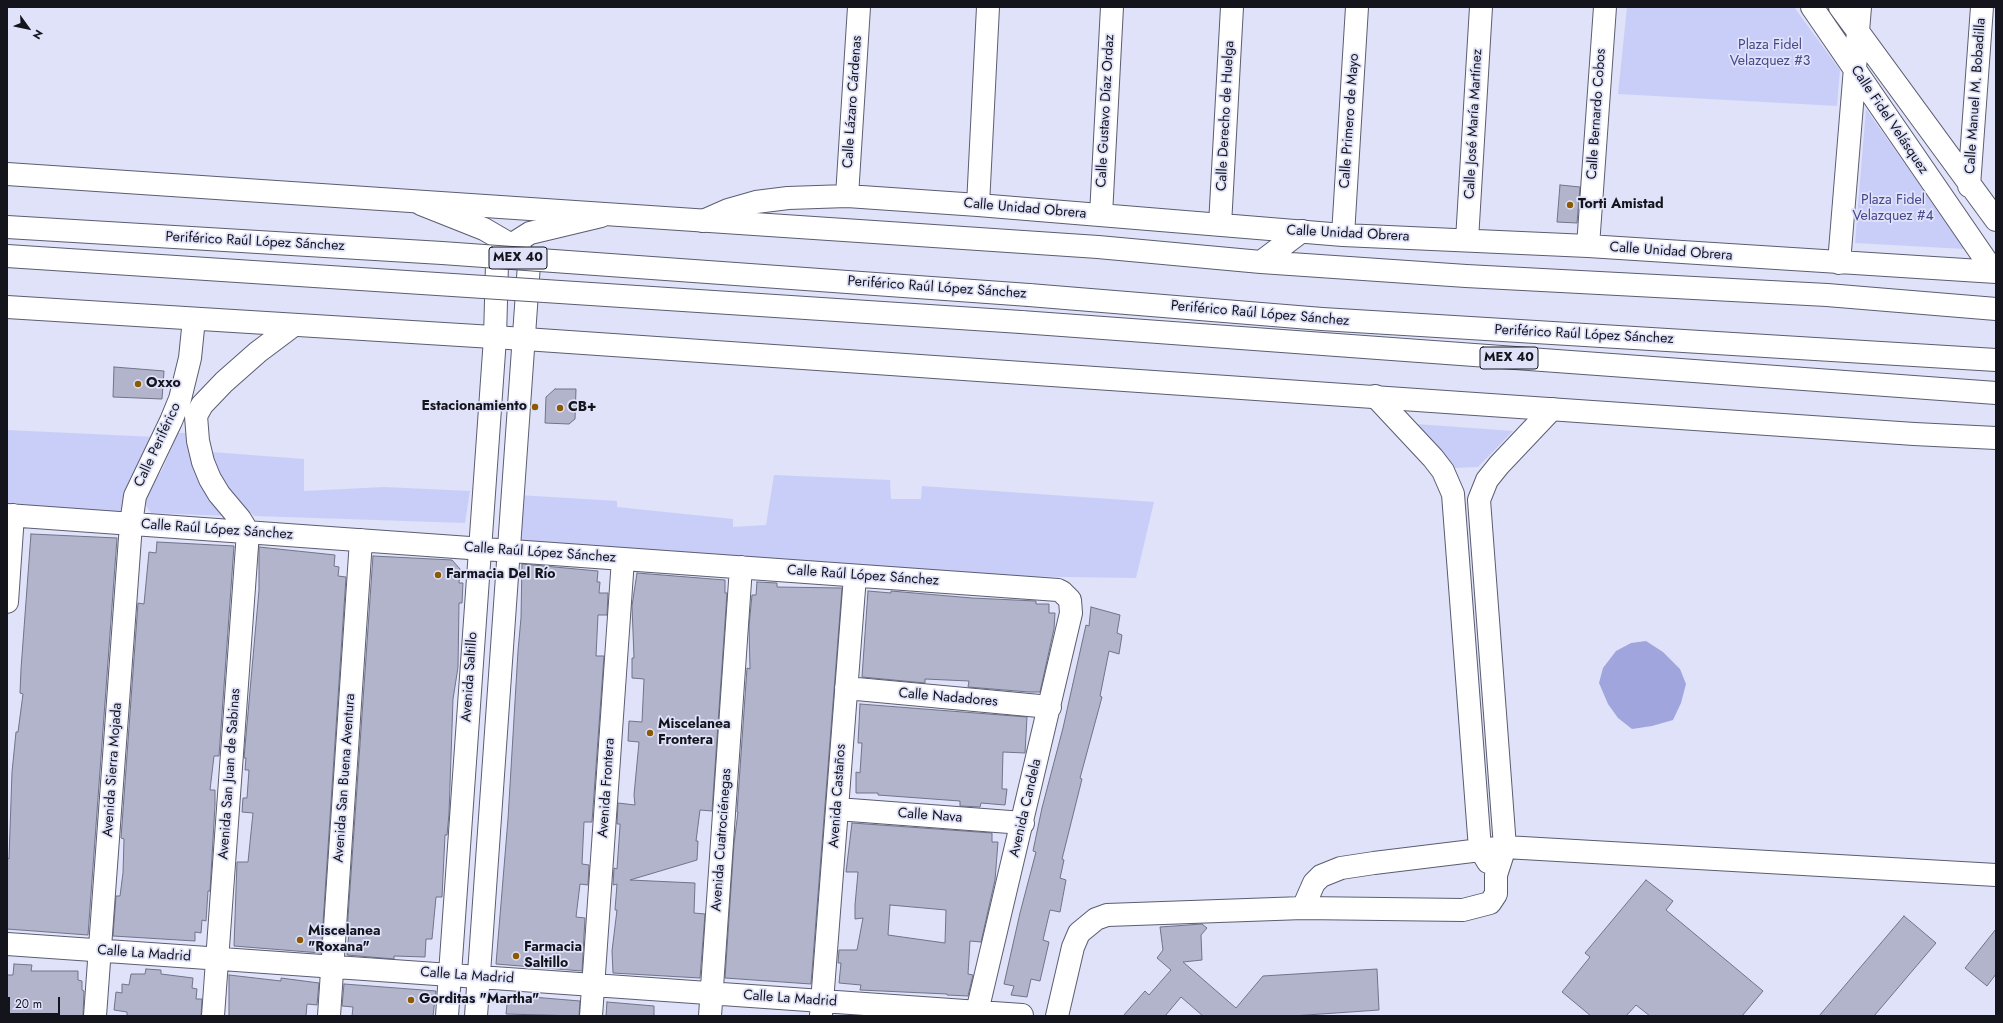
<!DOCTYPE html>
<meta charset="utf-8">
<style>
body{margin:0}
#map{position:relative;width:2003px;height:1023px;overflow:hidden;background:#dfe2f9;font-family:Jost,sans-serif}
canvas{display:block}
.frame{position:absolute;inset:0;border:8px solid #14141c;pointer-events:none}
.north{position:absolute;left:8px;top:8px;width:40px;height:40px;-webkit-text-stroke:3px #dfe2f9;paint-order:stroke;rotate:123deg;font-size:11px;font-weight:700;line-height:16px;text-align:center;color:#14141c}
.north::after{content:'';display:block;margin:auto;width:14px;height:18px;background:#14141c;clip-path:polygon(50% 0,100% 100%,50% 72%,0 100%)}
.scale{position:absolute;left:8px;top:997px;width:52px;height:18px;box-sizing:border-box;border:2px solid #14141c;border-top:0;padding-left:5px;font-size:12px;line-height:14px;white-space:nowrap;color:#14141c;-webkit-text-stroke:3px #dfe2f9;paint-order:stroke}
</style>
<div id="map">
<canvas width="2003" height="1023"></canvas>
<div class="frame"></div>
<div class="north">N</div>
<div class="scale">20 m</div>
</div>
<script>
const c = document.querySelector('canvas').getContext('2d');
c.lineJoin = 'round';
function fill(path, color) { c.fillStyle = color; c.fill(path, 'evenodd'); }
const toPath = rows => new Path2D(rows.map(r => 'M' + r).join(''));
function trace(path, color, width, dash) { c.strokeStyle = color; c.lineWidth = width; c.lineCap = dash ? 'butt' : 'round'; c.setLineDash(dash || []); c.stroke(path); }
function write(font, color, halo, rows, align = 'center') {
  c.font = font + ' Jost,sans-serif'; c.lineWidth = 3.5; c.setLineDash([]); c.textBaseline = 'middle'; c.strokeStyle = halo; c.fillStyle = color; for (const [text, x, y, turn = 0] of rows) {
    c.save(); c.translate(x, y); c.rotate((+turn || 0) * Math.PI / 180); c.textAlign = isNaN(turn) ? turn : align; if (halo) c.strokeText(text, 0, 0); c.fillText(text, 0, 0); c.restore();
  }
}
const green = toPath([
 [1627,7,1794,7,1840,70,1837,106,1618,94],
 [1866,109,1965,249,1855,243],
 [1416,424,1513,431,1478,467,1454,468],
 [7,430,155,437,123,513,7,503],
 [178,433,188,433,227,516,151,513,147,507,145,502,149,490,162,470],
 [211,452,304,459,304,491,384,487,470,491,465,523,255,516,239,504,229,493,219,474],
 [774,475,890,480,891,499,921,499,922,486,1154,502,1136,578,1002,576,522,541,515,535,518,495,617,501,617,507,733,519,733,527,766,525]
]);
const water = toPath([
 [1646,641,1663,652,1680,669,1686,684,1681,703,1673,720,1652,726,1632,729,1618,718,1608,704,1599,683,1603,668,1616,651,1631,643]
]);
const building = toPath([
 [1560,185,1580,187,1577,223,1557,222,1560,185],
 [114,367,164,371,162,399,113,397,114,367],
 [555,389,576,389,575,419,569,424,545,423,546,397,555,389],
 [31,534,117,538,88,935,7,929,7,858,9,859,12,772,16,732,18,732,23,694,20,693,21,669,31,534],
 [157,542,234,546,219,756,214,756,210,790,215,790,215,805,210,891,208,891,206,921,202,920,201,933,195,932,195,941,113,936,116,896,120,896,123,873,124,839,121,838,138,603,144,604,149,552,156,553,157,542],
 [259,547,335,555,334,566,339,567,338,576,346,577,321,953,234,946,237,862,248,862,253,813,242,812,243,798,247,798,249,770,245,770,246,758,244,758,259,590,259,547],
 [373,556,452,560,460,569,459,583,463,583,462,603,459,603,458,667,453,699,449,814,447,835,445,835,442,897,436,897,432,939,426,939,425,957,394,956,394,959,347,955,349,932,347,932,373,556],
 [522,564,598,571,597,582,600,582,599,593,608,593,607,615,598,615,596,656,604,656,592,822,584,822,582,864,589,865,588,885,580,884,576,917,585,918,582,971,496,964,508,819,518,651,521,618,522,564],
 [637,573,725,580,725,593,727,593,712,811,700,810,696,841,698,841,697,860,630,880,695,883,694,913,705,914,700,978,613,973,612,951,617,910,615,910,617,884,613,885,614,868,617,869,620,826,620,824,617,824,618,803,635,805,634,795,639,742,628,741,629,721,642,722,644,679,632,678,632,658,634,658,632,606,637,573],
 [757,582,777,583,777,587,842,588,811,984,725,978,734,843,738,812,737,812,747,668,750,669,749,626,752,595,756,595,757,582],
 [868,591,891,593,891,591,972,598,1036,601,1036,604,1049,604,1049,613,1055,613,1054,629,1040,692,1029,692,968,687,969,681,925,679,925,683,862,677,868,591],
 [1091,607,1120,615,1117,633,1122,635,1119,654,1109,651,1100,696,1102,697,1080,778,1082,779,1062,859,1064,860,1060,878,1066,880,1060,912,1050,910,1043,940,1049,942,1040,981,1031,979,1027,997,1011,995,1014,986,1004,984,1020,913,1036,852,1033,851,1042,808,1063,728,1086,625,1089,626,1091,607],
 [860,704,1027,717,1025,753,1003,752,1002,789,1007,789,1005,805,981,803,980,807,960,806,960,801,878,795,878,793,856,793,856,772,860,773,862,743,858,743,860,704],
 [852,823,992,833,992,842,998,842,995,880,981,942,970,941,968,974,973,975,968,996,947,995,947,994,860,990,861,985,839,983,841,963,838,963,839,950,857,950,863,918,855,919,855,905,858,872,846,872,852,823],
 [890,905,946,910,945,943,888,935,890,905],
 [1646,880,1673,901,1666,910,1763,991,1742,1016,1650,1016,1636,1005,1626,1016,1591,1016,1562,992,1590,957,1585,953,1646,880],
 [1904,916,1936,943,1874,1016,1819,1016,1904,916],
 [1202,924,1207,928,1201,935,1202,960,1183,962,1236,1008,1263,976,1377,969,1379,1010,1292,1016,1203,1016,1181,997,1165,1016,1123,1016,1145,991,1149,995,1171,970,1157,958,1163,950,1160,927,1202,924],
 [1996,929,1996,974,1987,986,1965,968,1996,929],
 [14,964,32,965,31,971,78,971,78,980,82,981,82,990,84,991,83,1016,7,1016,7,975,13,975,14,964],
 [146,969,161,970,161,974,193,978,192,988,197,989,196,999,202,999,201,1016,127,1016,127,1012,114,1010,116,992,122,993,122,984,129,985,131,974,145,974,146,969],
 [229,975,281,981,281,978,319,983,317,1005,307,1004,306,1016,229,1016,229,975],
 [344,984,436,991,433,1016,352,1016,353,1007,342,1006,344,984],
 [508,995,580,1001,579,1016,506,1014,508,995],
 [607,1002,654,1006,654,1016,606,1016,607,1002]
]);
const minor = toPath([
 [1812,7,1994,272],
 [1840,7,1996,220],
 [1969,186,1982,7],
 [847,196,859,7],
 [421,204,484,229,520,250,529,264,476,1016],
 [978,205,988,7],
 [1101,215,1112,7],
 [703,221,728,210,756,202,788,198,847,196,978,205,1343,235,1588,246,1996,272],
 [1220,225,1232,7],
 [1343,235,1357,7],
 [1467,240,1481,7],
 [1588,246,1605,7],
 [1839,263,1860,7],
 [1375,396,1433,458,1443,471,1453,494,1480,849,1488,862],
 [7,515,1058,590,1062,592,1070,600,1071,613,976,1016],
 [7,602,13,515],
 [846,688,1050,707],
 [837,809,1023,823],
 [1303,908,1463,910,1490,903,1496,894,1496,875,1505,847,1479,500,1487,480,1499,465,1552,409],
 [7,944,1022,1015],
 [821,1015,855,576],
 [95,1016,131,524,135,496,171,421,180,399,190,358,194,319],
 [213,1016,248,532,240,519,219,494,210,479,203,462,198,441,196,416,202,405,224,382,258,352,294,325],
 [329,1016,361,540],
 [447,1016,495,338,497,263,511,245,530,233,601,216],
 [591,1016,623,559],
 [710,1016,741,567],
 [1057,1016,1073,947,1079,933,1096,919,1107,915,1303,908,1314,883,1321,876,1341,868,1374,863,1505,847,1996,875]
]);
const major = toPath([
 [7,174,1098,247,1261,262,1466,276,1827,295,1996,309],
 [1261,262,1302,231],
 [7,307,525,339,1914,434,1996,438]
]);
const highway = toPath([
 [1029,295,1322,319,1996,360],
 [1021,322,1996,393]
]);
const highwayBridge = toPath([
 [7,227,442,253,1029,295],
 [7,256,1021,322]
]);
const markers = [
 [1570,205,4,"#8b5a02"],
 [138,384,4,"#8b5a02"],
 [535,407,4,"#8b5a02"],
 [560,408,4,"#8b5a02"],
 [438,575,4,"#8b5a02"],
 [650,733,4,"#8b5a02"],
 [300,940,4,"#8b5a02"],
 [516,956,4,"#8b5a02"],
 [411,1000,4,"#8b5a02"]
];
const shields = [
 [518,258,58],
 [1509,358,58]
];
const shieldNames = [
 ["MEX 40",518,258],
 ["MEX 40",1509,358]
];
const parkNames = [
 ["Plaza Fidel",1770,46],
 ["Velazquez #3",1770,62],
 ["Plaza Fidel",1893,201],
 ["Velazquez #4",1893,217]
];
const streetNames = [
 ["Calle Manuel M. Bobadilla",1976,96,-86],
 ["Calle Lázaro Cárdenas",853,102,-86],
 ["Calle Gustavo Díaz Ordaz",1106,111,-87],
 ["Calle Bernardo Cobos",1597,114,-86],
 ["Calle Derecho de Huelga",1226,116,-87],
 ["Calle Fidel Velásquez",1889,120,56],
 ["Calle Primero de Mayo",1350,121,-86],
 ["Calle José María Martínez",1474,124,-87],
 ["Calle Unidad Obrera",1025,209,5],
 ["Calle Unidad Obrera",1348,234,3],
 ["Periférico Raúl López Sánchez",255,242,3],
 ["Calle Unidad Obrera",1671,252,4],
 ["Periférico Raúl López Sánchez",937,288,4],
 ["Periférico Raúl López Sánchez",1260,314,5],
 ["Periférico Raúl López Sánchez",1584,335,3],
 ["Calle Periférico",158,445,-65],
 ["Calle Raúl López Sánchez",217,530,4],
 ["Calle Raúl López Sánchez",540,553,4],
 ["Calle Raúl López Sánchez",863,576,4],
 ["Avenida Saltillo",470,677,-86],
 ["Calle Nadadores",948,698,5],
 ["Avenida Sierra Mojada",113,770,-86],
 ["Avenida San Juan de Sabinas",230,774,-86],
 ["Avenida San Buena Aventura",345,778,-86],
 ["Avenida Frontera",607,788,-86],
 ["Avenida Castaños",838,796,-86],
 ["Avenida Candela",1026,808,-77],
 ["Calle Nava",930,816,4],
 ["Avenida Cuatrociénegas",722,840,-86],
 ["Calle La Madrid",144,954,4],
 ["Calle La Madrid",467,976,4],
 ["Calle La Madrid",790,999,4]
];
const poiNames = [
 ["Torti Amistad",1578,205],
 ["Oxxo",146,384],
 ["Estacionamiento",527,407,"right"],
 ["CB+",568,408],
 ["Farmacia Del Río",446,575],
 ["Miscelanea",658,725],
 ["Frontera",658,741],
 ["Miscelanea",308,932],
 ["\"Roxana\"",308,948],
 ["Farmacia",524,948],
 ["Saltillo",524,964],
 ["Gorditas \"Martha\"",419,1000]
];
fill(green, '#c9cef8');
fill(water, '#a0a5dd');
fill(building, '#b1b4ca');
trace(building, '#717388', 1);
trace(minor, '#5b5d71', 24);
trace(major, '#5b5d71', 24);
trace(highway, '#5b5d71', 24);
trace(minor, '#fff', 22);
trace(major, '#fff', 22);
trace(highway, '#fff', 22);
trace(highwayBridge, '#5b5d71', 24, []);
trace(highwayBridge, '#fff', 22);
for (const [x, y, r, color] of markers) { const dot = new Path2D(); dot.arc(x, y, r, 0, 2 * Math.PI); c.fillStyle = color; c.fill(dot); trace(dot, '#dfe2f9', 1.5); }
for (const [x, y, w] of shields) { const box = new Path2D(); box.roundRect(x - w / 2, y - 11, w, 22, 3); c.fillStyle = '#dfe2f9'; c.fill(box); trace(box, '#14141c', 1); }
write('bold 13px', '#14141c', null, shieldNames);
write('14px', '#47478c', '#dfe2f9', parkNames);
write('14px', '#14141c', '#dfe2f9', streetNames);
write('bold 14px', '#14141c', '#dfe2f9', poiNames, 'left');
</script>
